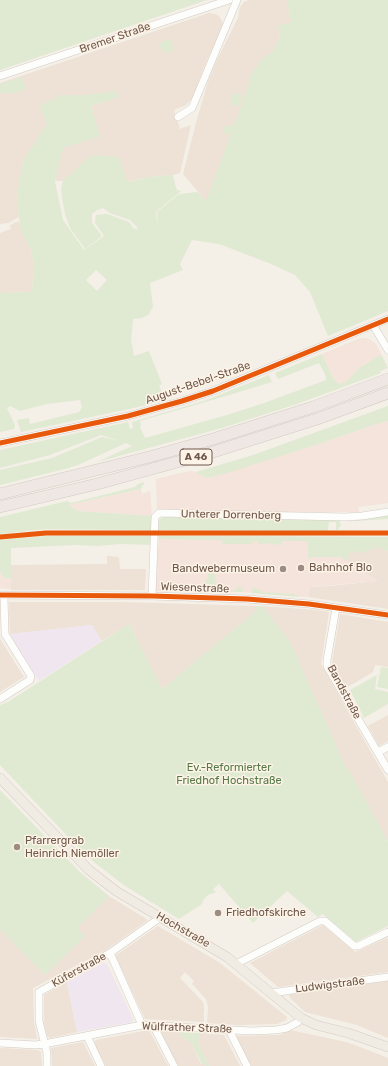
<!DOCTYPE html>
<meta charset="utf-8">
<style>
body{margin:0}
canvas{display:block;background:#f4efe7}
</style>
<canvas width="388" height="1066"></canvas>
<script>
const c = document.querySelector('canvas').getContext('2d');
c.lineJoin = 'round';
function fill(path, color) { c.fillStyle = color; c.fill(path, 'evenodd'); }
const toPath = rows => new Path2D(rows.map(r => 'M' + r).join(''));
function trace(path, color, width, dash) { c.strokeStyle = color; c.lineWidth = width; c.lineCap = dash ? 'butt' : 'round'; c.setLineDash(dash || []); c.stroke(path); }
function write(font, color, halo, rows, align = 'center') {
  c.font = font + ' Rubik,sans-serif'; c.lineWidth = 3; c.setLineDash([]); c.textBaseline = 'middle'; c.strokeStyle = halo; c.fillStyle = color; for (const [text, x, y, turn = 0] of rows) {
    c.save(); c.translate(x, y); c.rotate((+turn || 0) * Math.PI / 180); c.textAlign = isNaN(turn) ? turn : align; if (halo) c.strokeText(text, 0, 0); c.fillText(text, 0, 0); c.restore();
  }
}
const residential = toPath([
 [249,0,287,0,291,22,278,26,280,37,272,52,262,59,250,76,284,229,241,218,206,201,183,174,197,119,208,82,215,64,238,18,240,7,244,2],
 [209,13,215,14,219,16,222,21,223,27,206,62,193,97,186,105,174,110,180,129,191,125,180,173,173,175,149,177,126,182,92,155,63,181,55,181,63,148,100,136,91,106,118,97,86,95,61,95,47,124,23,161,17,196,19,217,8,223,0,224,0,83],
 [19,221,20,228,31,250,34,266,32,292,0,293,0,233,11,229,10,225],
 [378,547,388,551,388,609,308,597,310,587,330,586,378,581,346,561,351,551,361,552],
 [107,556,119,557,120,569,146,569,145,590,11,590,11,565,107,564],
 [9,602,120,602,256,606,256,611,162,689,129,624,102,641,92,625,10,634],
 [262,606,315,610,329,612,321,664,388,782,388,841,348,770,347,770,290,642],
 [340,614,388,622,388,667,375,665,373,672,346,688,332,663],
 [0,639,24,677,0,692],
 [388,715,388,741,379,746,368,726],
 [109,896,148,920,106,950,33,988,34,1022,37,1039,0,1037,0,929,45,975,85,936,77,928],
 [323,925,355,952,387,938,388,940,388,972,278,987,250,963],
 [158,926,220,963,287,1017,286,1020,277,1024,238,1025,207,1023,208,1007,206,999,192,984,194,981,185,972,180,978,203,1002,204,1007,204,1022,145,1019,115,956],
 [388,981,388,1038,357,1025,305,1012,289,997,290,994],
 [67,982,77,1032,50,1038,47,1036,44,1021,44,995],
 [149,1030,168,1066,106,1066,94,1043,96,1040],
 [290,1030,346,1042,360,1047,388,1058,388,1066,251,1066,236,1036,280,1035],
 [160,1031,180,1032,180,1035,191,1043,201,1064,204,1062,206,1066,178,1066],
 [199,1033,224,1035,240,1066,210,1066,198,1044],
 [83,1042,95,1066,52,1066,51,1048],
 [0,1048,38,1050,41,1052,42,1066,0,1066]
]);
const commercial = toPath([
 [363,338,369,339,376,344,382,356,378,356,358,369,346,382,339,384,333,378,322,354,358,339],
 [388,421,388,503,358,507,359,512,247,512,157,509,156,479,190,471,196,472,206,478,319,444,370,426],
 [141,489,142,494,150,491,152,516,78,511,68,505],
 [159,536,371,537,361,553,351,551,346,560,378,581,310,587,308,597,243,592,155,591],
 [0,571,4,578,11,578,11,589,0,588]
]);
const education = toPath([
 [92,625,102,641,39,681,10,634],
 [104,963,107,964,133,1019,132,1022,77,1032,67,982]
]);
const green = toPath([
 [0,0,207,0,0,70],
 [287,0,388,0,388,311,328,336,310,292,295,275,271,264,219,244,192,240,180,264,183,270,150,283,153,307,148,315,142,318,133,319,131,340,134,356,149,351,162,384,159,386,165,400,138,407,21,432,17,420,29,418,30,424,79,412,82,407,80,400,47,404,20,411,10,406,7,408,15,425,14,429,0,432,0,293,32,292,34,266,31,250,20,228,17,196,23,161,47,124,40,106,61,95,86,95,117,91,119,97,91,106,100,136,63,148,55,181,63,220,84,250,104,236,95,223,96,215,107,214,129,222,133,228,138,230,136,226,130,220,110,213,103,208,97,210,92,214,92,223,102,236,85,249,70,228,65,214,62,198,61,187,63,181,91,155,119,157,127,182,149,177,173,175,175,184,177,190,181,191,156,212,158,228,157,212,179,194,198,192,206,201,232,131,225,134,223,132,223,128,231,125,234,126,250,82,250,76,262,59,272,52,280,37,278,26,291,22],
 [96,270,107,280,97,291,86,280],
 [170,39,173,45,172,51,168,53,163,51,161,49,159,43],
 [22,77,26,89,15,93,0,93,0,84],
 [236,93,240,94,242,96,241,102,237,107,235,107,230,100,233,94],
 [322,354,333,378,339,384,346,382,358,369,378,356,382,356,388,368,380,371,381,373,297,404,222,428,97,462,132,446,126,443,78,465,65,469,0,485,0,470,52,458,102,437,119,441,101,435,50,455,0,468,0,450,128,422,130,429,133,428,132,422,204,401,269,375,272,382,226,396,140,421,141,426,140,427,145,438,227,415,264,403,326,380,325,374,319,363,278,379,275,373],
 [388,406,388,421,370,426,319,444,227,473,206,478,196,472,253,455],
 [144,482,144,484,142,486,141,489,68,505,78,511,152,516,152,530,45,529,0,534,0,517,67,501,71,503,135,487,138,484],
 [388,514,388,519,355,521,355,519],
 [163,517,339,520,341,525,338,530,336,530,336,522,329,522,328,531,158,530,159,520],
 [46,536,151,536,151,545,120,544,98,546,76,545,11,548,11,578,4,578,0,571,0,540],
 [159,536,388,537,388,551,378,547,361,553,351,551,346,561,341,557,313,557,308,559,308,541,282,541,282,545,263,543,263,544,259,544,258,541,253,541,252,544,222,544,221,540,159,539],
 [208,566,215,566,216,590,234,591,239,587,242,587,243,592,159,590,200,586,208,578],
 [253,588,259,589,262,592,294,594,300,597,251,593],
 [256,606,262,606,290,642,347,770,348,769,388,841,388,926,356,942,323,914,318,917,287,891,253,923,219,884,213,889,216,892,208,895,203,900,202,904,179,919,125,886,95,863,73,842,0,765,0,705,8,702,129,624,162,689,256,611],
 [381,667,388,668,388,689,377,687],
 [377,675,375,689,388,692,388,704,364,718,350,690],
 [0,790,80,872,109,896,77,928,85,936,45,975,0,929],
 [180,1032,199,1033,198,1044,210,1066,206,1066,204,1062,202,1064,191,1043,180,1035]
]);
const minor = toPath([
 [0,76,229,0],
 [178,117,192,108,237,0],
 [373,325,388,350],
 [0,443,128,416,182,401,213,391,388,319],
 [0,595,152,596,247,599,309,604,388,615],
 [152,596,155,517,159,513,345,517,362,516,388,512],
 [336,608,327,660,327,666,388,770],
 [0,699,30,680,31,676,5,634,4,596],
 [378,752,388,747],
 [110,953,142,1025],
 [236,964,320,921,325,921,354,946,358,946,388,932],
 [271,993,388,977],
 [153,1025,174,1066],
 [229,1030,247,1066],
 [87,1036,101,1066],
 [0,1043,35,1045,44,1044,142,1025,251,1031,276,1030,287,1028,298,1022,301,1018],
 [47,1066,47,1053,39,1021,39,992,110,953,161,917]
]);
const major = toPath([
 [0,778,89,870,116,891,227,957,301,1018,316,1025,348,1033,388,1047]
]);
const highway = toPath([
 [0,494,153,456,213,439,313,407,388,379],
 [0,507,97,484,210,453,317,419,388,393]
]);
const cycleway = toPath([
 [0,443,128,416,182,401,213,391,388,319],
 [0,537,46,533,388,533],
 [0,595,152,596,247,599,309,604,388,615]
]);
const markers = [
 [301,568,4,"#9d8c82"],
 [283,569,4,"#9d8c82"],
 [17,847,4,"#9d8c82"],
 [218,913,4,"#9d8c82"]
];
const shields = [
 [196,457,32]
];
const shieldNames = [
 ["A 46",196,457]
];
const streetNames = [
 ["Bremer Straße",115,38,-19],
 ["August-Bebel-Straße",198,383,-19],
 ["Unterer Dorrenberg",231,515,1],
 ["Wiesenstraße",195,588,2],
 ["Bandstraße",344,692,62],
 ["Hochstraße",183,930,30],
 ["Küferstraße",79,970,-29],
 ["Ludwigstraße",330,985,-7],
 ["Wülfrather Straße",187,1028,2]
];
const poiNames = [
 ["Bahnhof Blo",309,568],
 ["Bandwebermuseum",275,569,"right"],
 ["Pfarrergrab",25,841],
 ["Heinrich Niemöller",25,854],
 ["Friedhofskirche",226,913]
];
const parkNames = [
 ["Ev.-Reformierter",229,768],
 ["Friedhof Hochstraße",229,781]
];
fill(residential, '#ede2d5');
fill(commercial, '#f4e4db');
fill(education, '#f0e6ef');
fill(green, '#e0ead3');
trace(minor, '#d3ccc6', 8);
trace(major, '#d3cbc5', 10);
trace(highway, '#d3cbc5', 12);
trace(minor, '#fdfdfb', 7);
trace(major, '#f0ece4', 9);
trace(highway, '#efe7e4', 11);
trace(cycleway, '#e8590c', 5);
for (const [x, y, r, color] of markers) { const dot = new Path2D(); dot.arc(x, y, r, 0, 2 * Math.PI); c.fillStyle = color; c.fill(dot); trace(dot, '#fdf4e7', 1.5); }
for (const [x, y, w] of shields) { const box = new Path2D(); box.roundRect(x - w / 2, y - 8, w, 16, 3); c.fillStyle = '#fdf4e7'; c.fill(box); trace(box, '#6e574b', 1); }
write('bold 10px', '#6e574b', null, shieldNames);
write('11px', '#6e574b', '#fdf4e7', streetNames);
write('11px', '#6e574b', '#fdf4e7', poiNames, 'left');
write('11px', '#557947', '#fdf4e7', parkNames);
</script>
